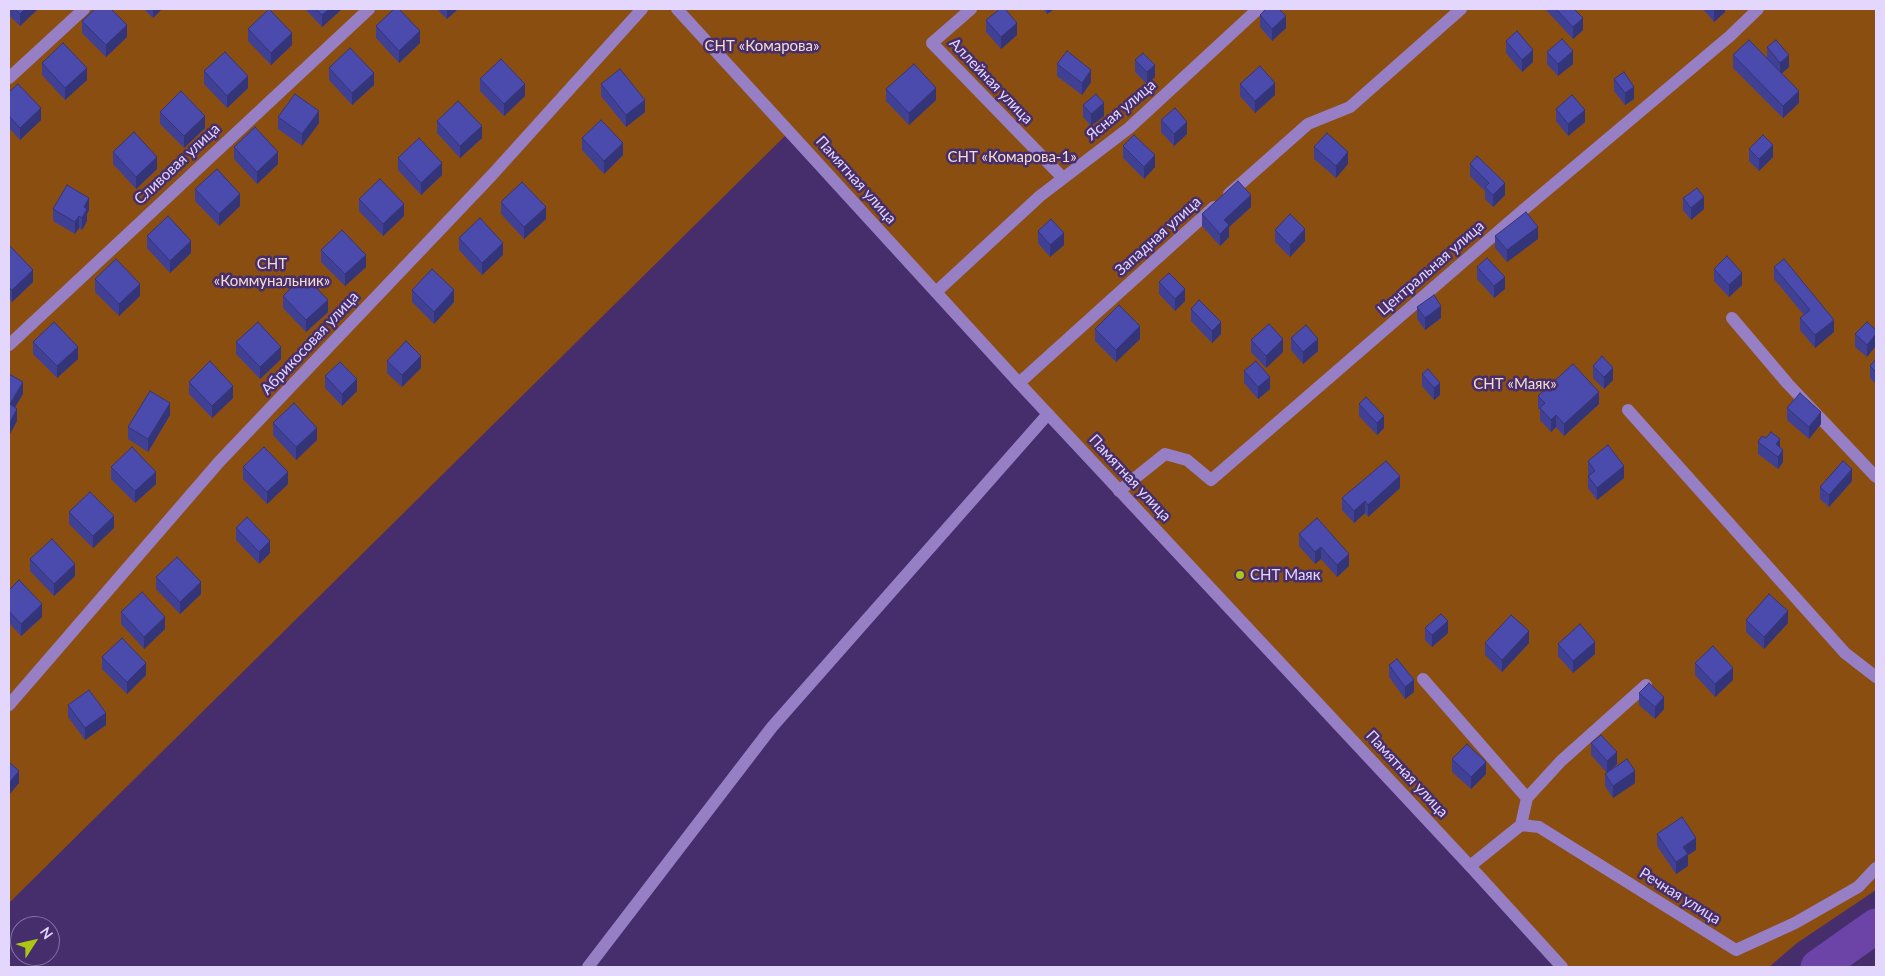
<!DOCTYPE html>
<meta charset="utf-8">
<style>
body{margin:0}
#map{position:relative;width:1885px;height:976px;overflow:hidden;background:#462e6d;font-family:Lato,sans-serif}
canvas{display:block}
.frame{position:absolute;inset:0;border:10px solid #e3d7fe;pointer-events:none}
.north{position:absolute;left:10px;top:916px;width:50px;height:50px;box-sizing:border-box;background:#462e6d;border:1px solid #8572a7;border-radius:50%;rotate:55deg;font-size:14px;font-weight:700;line-height:20px;text-align:center;color:#e3d7fe}
.north::after{content:'';display:block;margin:auto;width:18px;height:22px;background:#acc613;clip-path:polygon(50% 0,100% 100%,50% 72%,0 100%)}
</style>
<div id="map">
<canvas width="1885" height="976"></canvas>
<div class="frame"></div>
<div class="north">N</div>
</div>
<script>
const c = document.querySelector('canvas').getContext('2d');
c.lineJoin = 'round';
function fill(path, color) { c.fillStyle = color; c.fill(path, 'evenodd'); }
const toPath = rows => new Path2D(rows.map(r => 'M' + r).join(''));
function trace(path, color, width, dash) { c.strokeStyle = color; c.lineWidth = width; c.lineCap = dash ? 'butt' : 'round'; c.setLineDash(dash || []); c.stroke(path); }
function write(font, color, halo, rows, align = 'center') {
  c.font = font + ' Lato,sans-serif'; c.lineWidth = 5; c.setLineDash([]); c.textBaseline = 'middle'; c.strokeStyle = halo; c.fillStyle = color; for (const [text, x, y, turn = 0] of rows) {
    c.save(); c.translate(x, y); c.rotate((+turn || 0) * Math.PI / 180); c.textAlign = isNaN(turn) ? turn : align; if (halo) c.strokeText(text, 0, 0); c.fillText(text, 0, 0); c.restore();
  }
}
const green = toPath([
 [9,9,1876,9,1876,890,1797,943,1769,967,1562,967,789,132,9,903]
]);
const river = toPath([
 [1818,967,1876,926]
]);
const minor = toPath([
 [971,9,932,43,1063,178],
 [9,78,84,9],
 [1229,194,1308,124,1350,107,1461,9],
 [936,292,1040,196,1129,128,1258,9],
 [1732,318,1788,384,1876,477],
 [9,345,369,9],
 [1019,383,1214,207],
 [1628,410,1845,653,1876,677],
 [1119,491,1165,454,1187,460,1211,480,1522,211,1730,36,1758,9],
 [1423,679,1527,798],
 [9,705,219,462,492,175,642,9],
 [1521,825,1527,798,1561,761,1646,685],
 [1470,866,1521,825,1539,827,1736,950,1795,923,1858,887,1876,868],
 [588,967,772,727,1048,414]
]);
const tertiary = toPath([
 [677,9,1019,383,1470,866,1562,967]
]);
const wall = toPath([
 [9,9,38,9,20,26,9,15],
 [144,9,162,9,153,18],
 [305,9,342,9,322,27],
 [437,9,458,9,447,19],
 [1043,9,1054,9,1047,14],
 [1545,9,1574,9,1583,30,1573,39],
 [1703,9,1725,9,1725,12,1714,22],
 [1260,15,1286,28,1272,41,1260,27],
 [986,20,1017,35,1001,49,986,32],
 [82,21,127,37,106,57,82,33],
 [376,26,420,43,399,63,376,38],
 [248,29,292,45,271,65,248,41],
 [1506,41,1533,62,1522,72,1506,53],
 [1767,47,1789,67,1782,73,1799,103,1783,118,1733,68,1733,55,1767,58],
 [1547,52,1573,64,1558,76,1547,64],
 [1135,60,1155,77,1147,84,1135,72],
 [42,63,87,80,65,100,42,75],
 [1057,64,1091,82,1082,95,1057,76],
 [329,68,374,85,352,105,329,80],
 [204,71,248,88,227,108,204,84],
 [480,79,525,96,504,116,480,91],
 [1614,79,1634,99,1625,105,1614,91],
 [601,84,645,112,626,127,601,96],
 [1240,84,1275,95,1255,113,1240,96],
 [886,89,936,100,909,125,886,101],
 [9,92,41,120,20,140,9,128],
 [1083,105,1104,116,1091,126,1083,117],
 [1556,109,1585,122,1568,136,1556,121],
 [160,112,205,128,184,148,160,124],
 [278,117,319,123,302,146,278,129],
 [1161,120,1187,134,1174,146,1161,132],
 [437,121,482,138,460,158,437,133],
 [582,138,623,155,604,174,582,150],
 [1123,146,1155,167,1144,179,1123,158],
 [234,147,278,164,257,184,234,159],
 [1314,147,1348,164,1336,178,1314,159],
 [1749,149,1773,157,1759,171,1749,161],
 [113,152,157,169,136,189,113,164],
 [398,158,442,175,421,195,398,170],
 [1470,164,1505,195,1493,207,1485,199,1485,191,1470,176],
 [195,189,240,206,219,226,195,201],
 [1683,198,1704,209,1691,220,1683,210],
 [359,199,404,216,383,236,359,211],
 [501,202,546,219,524,239,501,214],
 [1251,207,1229,227,1229,237,1220,246,1202,226,1202,214],
 [53,209,89,210,87,214,87,221,82,230,79,228,75,234,53,221],
 [1275,230,1305,241,1290,257,1275,242],
 [1038,231,1064,245,1050,257,1038,243],
 [147,236,191,253,170,273,147,248],
 [1495,236,1538,239,1507,262,1495,248],
 [459,238,503,255,482,275,459,250],
 [9,246,33,282,12,302,9,299],
 [321,250,366,267,345,286,321,262],
 [1477,267,1505,289,1494,298,1477,279],
 [1774,267,1834,332,1815,348,1800,330,1800,318,1804,315,1774,279],
 [1714,269,1742,285,1729,297,1714,281],
 [95,279,140,296,119,316,95,292],
 [1159,282,1185,301,1175,311,1159,294],
 [412,290,454,302,434,324,412,302],
 [283,296,328,312,306,332,283,308],
 [1417,307,1441,318,1425,330,1417,319],
 [1191,309,1221,334,1212,343,1191,321],
 [1867,322,1867,357,1855,347,1855,334],
 [1095,329,1140,339,1116,362,1095,341],
 [1291,338,1318,351,1303,364,1291,350],
 [1251,340,1283,352,1266,368,1251,352],
 [33,342,78,359,57,378,33,354],
 [236,342,281,359,260,379,236,354],
 [1876,359,1876,384,1870,378,1870,366],
 [387,361,421,368,402,387,387,373],
 [1593,366,1613,380,1604,389,1593,378],
 [1244,371,1270,389,1258,399,1244,383],
 [1422,374,1440,395,1434,400,1422,386],
 [325,376,357,391,342,406,325,388],
 [189,382,233,398,212,418,189,394],
 [1538,396,1599,404,1564,436,1556,427,1551,432,1540,420,1540,410,1538,408],
 [1359,404,1384,428,1377,435,1359,416],
 [1787,408,1821,424,1809,439,1787,420],
 [170,415,148,452,128,439,128,427],
 [273,423,317,440,296,460,273,435],
 [1758,442,1780,448,1783,462,1778,469,1758,454],
 [1588,461,1624,478,1597,500,1588,488,1588,476,1589,475,1588,473],
 [111,467,156,484,135,503,111,479],
 [243,467,288,484,267,504,243,479],
 [1852,481,1829,507,1820,499,1820,487],
 [1400,488,1368,517,1365,513,1354,523,1342,510,1342,498],
 [69,512,114,528,93,548,69,524],
 [1317,518,1349,566,1337,577,1321,559,1315,564,1299,546,1299,534],
 [236,528,270,553,259,564,236,540],
 [30,559,75,576,54,596,30,571],
 [156,577,201,594,180,614,156,589],
 [9,590,42,617,21,636,9,623],
 [121,612,165,629,144,649,121,624],
 [1746,620,1788,623,1764,649,1746,632],
 [1425,628,1448,633,1432,647,1425,640],
 [1485,643,1529,643,1502,672,1485,655],
 [1558,644,1595,654,1573,673,1558,656],
 [102,657,146,675,127,694,102,669],
 [1695,663,1733,680,1715,697,1695,675],
 [1389,665,1414,692,1405,699,1389,677],
 [1639,693,1664,709,1655,719,1639,705],
 [68,705,106,725,85,740,68,717],
 [1591,743,1617,764,1608,772,1635,783,1613,798,1605,786,1605,774,1607,773,1591,755],
 [1452,759,1486,774,1471,789,1452,772],
 [1657,834,1696,850,1688,855,1688,866,1676,874,1657,846]
]);
const shadedWall = toPath([
 [25,9,38,9,20,26,20,14],
 [153,9,162,9,153,18],
 [329,9,342,9,322,27,322,15],
 [447,9,458,9,447,19],
 [1047,9,1054,9,1047,14],
 [1715,9,1725,9,1725,12,1714,22,1714,10],
 [1286,16,1286,28,1272,41,1272,29],
 [1583,18,1583,30,1573,39,1573,27],
 [1017,23,1017,35,1001,49,1001,37],
 [127,25,127,37,106,57,106,45],
 [420,31,420,43,399,63,399,51],
 [292,33,292,45,271,65,271,53],
 [1533,50,1533,62,1522,72,1522,60],
 [1573,51,1573,64,1558,76,1558,64],
 [1789,55,1789,67,1780,75,1780,63],
 [1155,65,1155,77,1147,84,1147,72],
 [87,68,87,80,65,100,65,88],
 [1091,70,1091,82,1082,95,1082,83],
 [374,73,374,85,352,105,352,93],
 [248,76,248,88,227,108,227,96],
 [1275,83,1275,95,1255,113,1255,101],
 [525,84,525,96,504,116,504,104],
 [1634,87,1634,99,1625,105,1625,93],
 [936,88,936,100,909,125,909,113],
 [1799,91,1799,103,1783,118,1783,106],
 [645,100,645,112,626,127,626,115],
 [1104,103,1104,116,1091,126,1091,114],
 [41,108,41,120,20,140,20,128],
 [1585,110,1585,122,1568,136,1568,124],
 [319,111,319,123,302,146,302,134],
 [205,116,205,128,184,148,184,136],
 [1187,122,1187,134,1174,146,1174,134],
 [482,126,482,138,460,158,460,146],
 [623,143,623,155,604,174,604,161],
 [1773,145,1773,157,1759,171,1759,159],
 [278,152,278,164,257,184,257,172],
 [1348,152,1348,164,1336,178,1336,166],
 [1155,155,1155,167,1144,179,1144,167],
 [157,157,157,169,136,189,136,177],
 [442,163,442,175,421,195,421,183],
 [1505,183,1505,195,1493,207,1493,195],
 [240,194,240,206,219,226,219,214],
 [1251,195,1251,207,1229,227,1229,237,1220,246,1220,234,1224,220],
 [1704,197,1704,209,1691,220,1691,208],
 [89,198,89,210,87,214,87,221,82,230,82,218,84,207],
 [404,204,404,216,383,236,383,224],
 [546,207,546,219,524,239,524,227],
 [79,216,79,228,75,234,75,222],
 [1538,227,1538,239,1507,262,1507,250],
 [1305,229,1305,241,1290,257,1290,245],
 [1064,233,1064,245,1050,257,1050,245],
 [191,241,191,253,170,273,170,261],
 [503,243,503,255,482,275,482,263],
 [366,255,366,267,345,286,345,274],
 [33,270,33,282,12,302,12,290],
 [1742,273,1742,285,1729,297,1729,285],
 [1505,277,1505,289,1494,298,1494,286],
 [140,284,140,296,119,316,119,304],
 [1185,289,1185,301,1175,311,1175,299],
 [454,290,454,302,434,324,434,312],
 [328,300,328,312,306,332,306,320],
 [1441,306,1441,318,1425,330,1425,318],
 [1834,320,1834,332,1815,348,1815,335],
 [1221,322,1221,334,1212,343,1212,331],
 [1140,326,1140,339,1116,362,1116,350],
 [1876,334,1876,346,1867,357,1867,345],
 [1283,339,1283,352,1266,368,1266,356],
 [1318,339,1318,351,1303,364,1303,352],
 [78,347,78,359,57,378,57,366],
 [281,347,281,359,260,379,260,367],
 [421,356,421,368,402,387,402,375],
 [1613,368,1613,380,1604,389,1604,377],
 [1270,377,1270,389,1258,399,1258,387],
 [357,379,357,391,342,406,342,394],
 [23,382,23,394,10,416,10,404],
 [1440,383,1440,395,1434,400,1434,388],
 [233,386,233,398,212,418,212,406],
 [1599,392,1599,404,1564,436,1564,424],
 [170,403,170,415,148,452,148,439],
 [17,409,17,421,9,436,9,424],
 [1821,412,1821,424,1809,439,1809,427],
 [1556,415,1556,427,1551,432,1551,420],
 [1384,416,1384,428,1377,435,1377,423],
 [317,428,317,440,296,460,296,447],
 [1780,439,1780,451,1776,456,1776,444],
 [1783,450,1783,462,1778,469,1778,457],
 [1624,466,1624,478,1597,500,1597,488],
 [1852,469,1852,481,1829,507,1829,495],
 [156,472,156,484,135,503,135,491],
 [288,472,288,484,267,504,267,492],
 [1400,476,1400,488,1368,517,1368,505],
 [1365,501,1365,513,1354,523,1354,511],
 [114,516,114,528,93,548,93,536],
 [270,541,270,553,259,564,259,552],
 [1321,547,1321,559,1315,564,1315,552],
 [1349,554,1349,566,1337,577,1337,565],
 [75,564,75,576,54,596,54,584],
 [201,582,201,594,180,614,180,602],
 [42,604,42,617,21,636,21,624],
 [1788,611,1788,623,1764,649,1764,637],
 [165,617,165,629,144,649,144,637],
 [1448,621,1448,633,1432,647,1432,635],
 [1529,631,1529,643,1502,672,1502,660],
 [1595,642,1595,654,1573,673,1573,661],
 [146,663,146,675,127,694,127,682],
 [1733,668,1733,680,1715,697,1715,684],
 [1414,680,1414,692,1405,699,1405,687],
 [1664,697,1664,709,1655,719,1655,707],
 [106,713,106,725,85,740,85,728],
 [1617,752,1617,764,1607,773,1607,761],
 [1486,762,1486,774,1471,789,1471,777],
 [19,771,19,783,9,795,9,783],
 [1635,771,1635,783,1613,798,1613,786],
 [1696,838,1696,850,1688,855,1688,866,1676,874,1676,862,1683,847]
]);
const building = toPath([
 [15,9,25,9,20,14,15,9],
 [95,9,111,9,127,25,106,45,82,21,95,9],
 [269,9,292,33,271,53,248,29,269,9],
 [316,9,329,9,322,15,316,9],
 [394,9,399,9,420,31,399,51,376,26,394,9],
 [1000,9,1005,9,1017,23,1001,37,986,20,1000,9],
 [1266,9,1279,9,1286,16,1272,29,1260,15,1266,9],
 [1556,9,1574,9,1583,18,1573,27,1556,9],
 [1517,31,1533,50,1522,60,1506,41,1517,31],
 [1562,39,1573,51,1558,64,1547,52,1562,39],
 [1749,40,1799,91,1783,106,1733,55,1749,40],
 [1776,40,1789,55,1780,63,1767,47,1776,40],
 [63,43,87,68,65,88,42,63,63,43],
 [350,48,374,73,352,93,329,68,350,48],
 [1067,51,1091,70,1082,83,1057,64,1067,51],
 [225,52,248,76,227,96,204,71,225,52],
 [1143,53,1155,65,1147,72,1135,60,1143,53],
 [501,59,525,84,504,104,480,79,501,59],
 [914,64,936,88,909,113,886,89,914,64],
 [1260,66,1275,83,1255,101,1240,84,1260,66],
 [620,69,645,100,626,115,601,84,620,69],
 [1624,72,1634,87,1625,93,1614,79,1624,72],
 [18,84,41,108,20,128,9,116,9,92,18,84],
 [181,91,205,116,184,136,160,112,181,91],
 [295,94,319,111,302,134,278,117,295,94],
 [1096,94,1104,103,1091,114,1083,105,1096,94],
 [1572,95,1585,110,1568,124,1556,109,1572,95],
 [458,101,482,126,460,146,437,121,458,101],
 [1175,108,1187,122,1174,134,1161,120,1175,108],
 [601,120,623,143,604,161,582,138,601,120],
 [255,127,278,152,257,172,234,147,255,127],
 [134,132,157,157,136,177,113,152,134,132],
 [1327,133,1348,152,1336,166,1314,147,1327,133],
 [1134,135,1155,155,1144,167,1123,146,1134,135],
 [1763,135,1773,145,1759,159,1749,149,1763,135],
 [419,138,442,163,421,183,398,158,419,138],
 [1477,156,1505,183,1493,195,1485,187,1489,183,1470,164,1477,156],
 [217,169,240,194,219,214,195,189,217,169],
 [380,179,404,204,383,224,359,199,380,179],
 [1238,181,1251,195,1224,220,1229,225,1220,234,1202,214,1238,181],
 [522,182,546,207,524,227,501,202,522,182],
 [67,185,89,198,84,207,87,209,82,218,79,216,75,222,53,209,67,185],
 [1697,188,1704,197,1691,208,1683,198,1697,188],
 [1526,212,1538,227,1507,250,1495,236,1526,212],
 [1290,214,1305,229,1290,245,1275,230,1290,214],
 [168,216,191,241,170,261,147,236,168,216],
 [480,218,503,243,482,263,459,238,480,218],
 [1051,219,1064,233,1050,245,1038,231,1051,219],
 [342,230,366,255,345,274,321,250,342,230],
 [9,245,33,270,12,290,9,287,9,245],
 [1727,256,1742,273,1729,285,1714,269,1727,256],
 [1487,258,1505,277,1494,286,1477,267,1487,258],
 [116,259,140,284,119,304,95,279,116,259],
 [1784,259,1834,320,1815,335,1800,318,1810,310,1774,267,1784,259],
 [432,269,454,290,434,312,412,290,432,269],
 [1169,273,1185,289,1175,299,1159,282,1169,273],
 [304,275,328,300,306,320,283,296,304,275],
 [1434,295,1441,306,1425,318,1417,307,1434,295],
 [1199,300,1221,322,1212,331,1191,309,1199,300],
 [1119,305,1140,326,1116,350,1095,329,1119,305],
 [54,322,78,347,57,366,33,342,54,322],
 [258,322,281,347,260,367,236,342,258,322],
 [1867,322,1876,330,1876,334,1867,345,1855,334,1867,322],
 [1269,324,1283,339,1266,356,1251,340,1269,324],
 [1306,325,1318,339,1303,352,1291,338,1306,325],
 [406,341,421,356,402,375,387,361,406,341],
 [1602,356,1613,368,1604,377,1593,366,1602,356],
 [1876,359,1876,372,1870,366,1876,359],
 [210,361,233,386,212,406,189,382,210,361],
 [1256,361,1270,377,1258,387,1244,371,1256,361],
 [340,362,357,379,342,394,325,376,340,362],
 [1573,364,1599,392,1564,424,1556,415,1551,420,1540,408,1545,403,1538,396,1573,364],
 [1428,369,1440,383,1434,388,1422,374,1428,369],
 [9,374,23,382,10,404,17,409,9,424,9,374],
 [150,391,170,403,148,439,128,427,150,391],
 [1800,393,1821,412,1809,427,1787,408,1800,393],
 [1366,397,1384,416,1377,423,1359,404,1366,397],
 [294,403,317,428,296,447,273,423,294,403],
 [1771,432,1780,439,1776,444,1783,450,1778,457,1758,442,1762,436,1766,438,1771,432],
 [1608,445,1624,466,1597,488,1588,476,1595,471,1588,461,1608,445],
 [132,447,156,472,135,491,111,467,132,447],
 [264,447,288,472,267,492,243,467,264,447],
 [1386,461,1400,476,1368,505,1365,501,1354,511,1342,498,1386,461],
 [1843,461,1852,469,1829,495,1820,487,1843,461],
 [90,492,114,516,93,536,69,512,90,492],
 [247,517,270,541,259,552,236,528,247,517],
 [1317,518,1349,554,1337,565,1321,547,1315,552,1299,534,1317,518],
 [52,539,75,564,54,584,30,559,52,539],
 [177,557,201,582,180,602,156,577,177,557],
 [19,580,42,604,21,624,9,611,9,590,19,580],
 [142,592,165,617,144,637,121,612,142,592],
 [1769,594,1788,611,1764,637,1746,620,1769,594],
 [1441,614,1448,621,1432,635,1425,628,1441,614],
 [1511,615,1529,631,1502,660,1485,643,1511,615],
 [1580,624,1595,642,1573,661,1558,644,1580,624],
 [122,638,146,663,127,682,102,657,122,638],
 [1713,646,1733,668,1715,684,1695,663,1713,646],
 [1397,659,1414,680,1405,687,1389,665,1397,659],
 [1649,683,1664,697,1655,707,1639,693,1649,683],
 [89,690,106,713,85,728,68,705,89,690],
 [1601,735,1617,752,1607,761,1591,743,1601,735],
 [1467,744,1486,762,1471,777,1452,759,1467,744],
 [1627,759,1635,771,1613,786,1605,774,1627,759],
 [9,762,19,771,9,783,9,762],
 [1682,817,1696,838,1683,847,1688,854,1676,862,1657,834,1682,817]
]);
const markers = [
 [1240,575,5,"#acc613"]
];
const parkNames = [
 ["СНТ «Комарова»",762,46],
 ["СНТ «Комарова-1»",1012,157],
 ["СНТ",272,264],
 ["«Коммунальник»",272,281],
 ["СНТ «Маяк»",1515,384]
];
const streetNames = [
 ["Аллейная улица",991,81,46],
 ["Ясная улица",1121,110,-40],
 ["Сливовая улица",177,164,-43],
 ["Памятная улица",856,180,48],
 ["Западная улица",1158,236,-42],
 ["Центральная улица",1431,268,-41],
 ["Абрикосовая улица",310,343,-47],
 ["Памятная улица",1130,478,47],
 ["Памятная улица",1407,774,47],
 ["Речная улица",1680,896,32]
];
const poiNames = [
 ["СНТ Маяк",1250,575]
];
fill(green, '#8b4e11');
trace(river, '#6c44a8', 35);
trace(minor, '#977fc5', 12);
trace(tertiary, '#977fc5', 12);
fill(wall, '#404095');
fill(shadedWall, '#343479');
fill(building, '#4b4aad');
trace(building, '#343479', 1);
for (const [x, y, r, color] of markers) { const dot = new Path2D(); dot.arc(x, y, r, 0, 2 * Math.PI); c.fillStyle = color; c.fill(dot); trace(dot, '#462e6d', 2); }
write('15px', '#f6ddcb', '#462e6d', parkNames);
write('15px', '#e3d7fe', '#462e6d', streetNames);
write('15px', '#e3d7fe', '#462e6d', poiNames, 'left');
</script>
